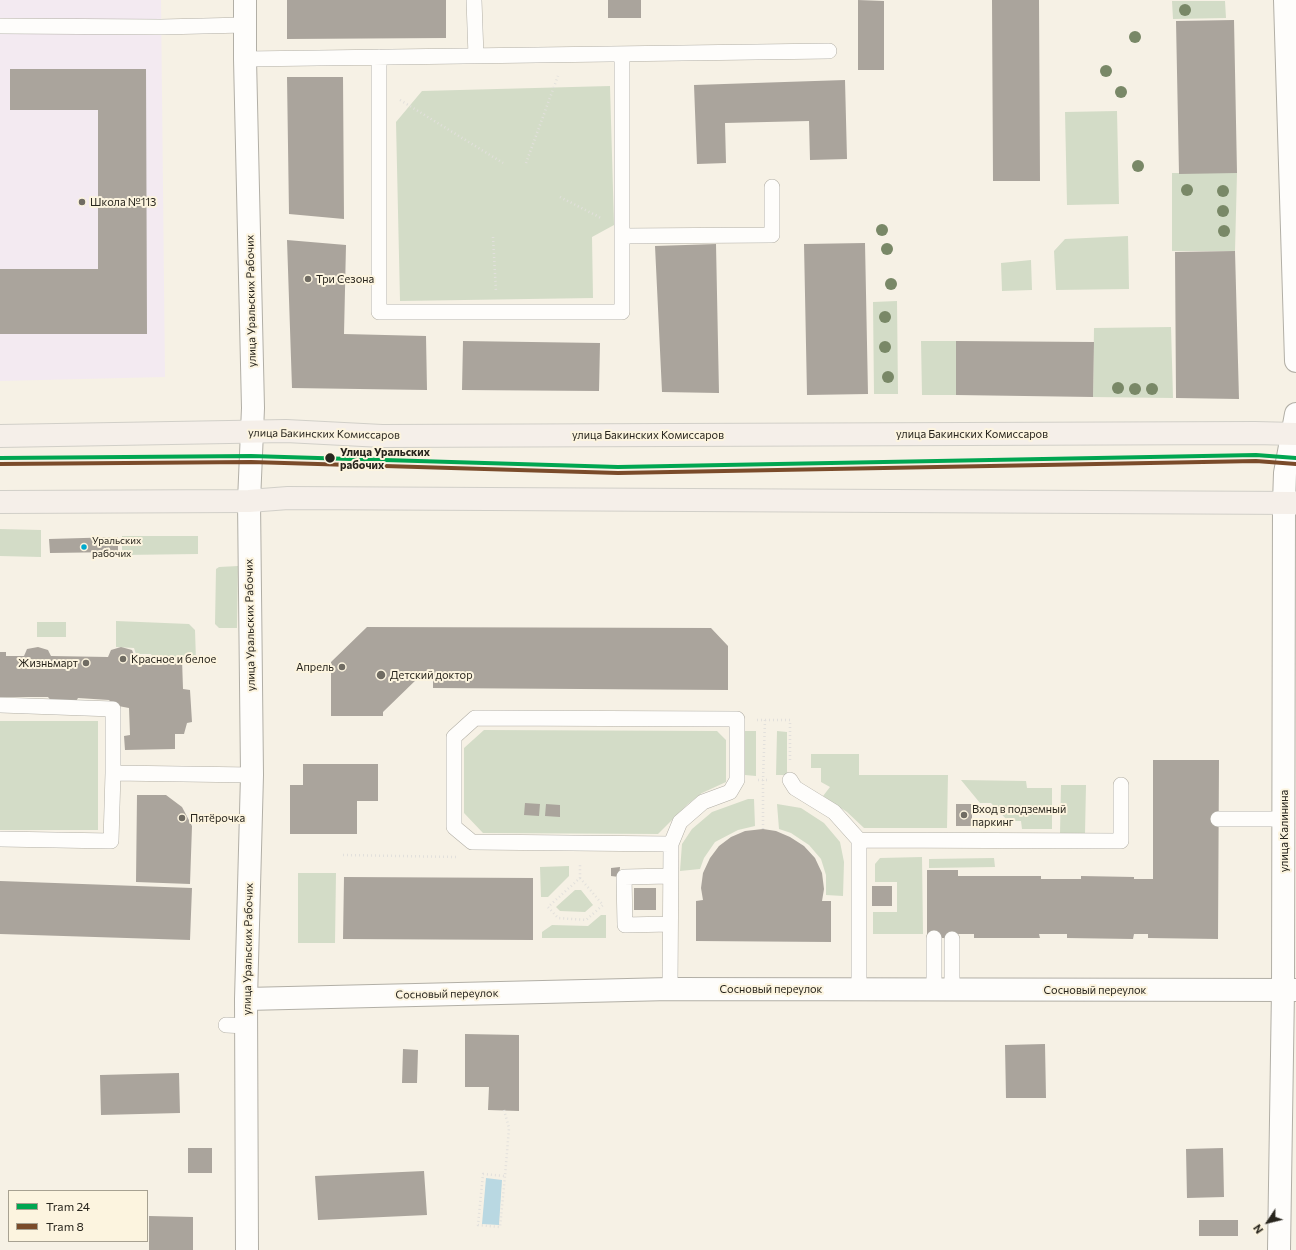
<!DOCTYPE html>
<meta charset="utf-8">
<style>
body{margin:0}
#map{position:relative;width:1296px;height:1250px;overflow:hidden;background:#f6f1e5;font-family:Commissioner,sans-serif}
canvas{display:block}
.legend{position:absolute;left:8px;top:1190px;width:140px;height:52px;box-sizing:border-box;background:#fcf4df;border:1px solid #a7a191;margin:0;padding:5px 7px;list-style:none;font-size:12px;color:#28251d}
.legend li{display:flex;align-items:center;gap:8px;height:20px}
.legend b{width:20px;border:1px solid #a7a191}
.north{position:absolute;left:1248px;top:1202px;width:40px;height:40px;-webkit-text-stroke:3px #fcf4df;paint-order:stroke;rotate:235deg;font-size:11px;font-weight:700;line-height:16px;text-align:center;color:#28251d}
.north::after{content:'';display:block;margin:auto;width:14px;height:18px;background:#28251d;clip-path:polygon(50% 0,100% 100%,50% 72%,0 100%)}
</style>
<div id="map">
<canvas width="1296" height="1250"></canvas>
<ul class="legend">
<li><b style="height:5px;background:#00a651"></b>Tram 24</li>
<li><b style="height:5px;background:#7a4b2a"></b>Tram 8</li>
</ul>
<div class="north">N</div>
</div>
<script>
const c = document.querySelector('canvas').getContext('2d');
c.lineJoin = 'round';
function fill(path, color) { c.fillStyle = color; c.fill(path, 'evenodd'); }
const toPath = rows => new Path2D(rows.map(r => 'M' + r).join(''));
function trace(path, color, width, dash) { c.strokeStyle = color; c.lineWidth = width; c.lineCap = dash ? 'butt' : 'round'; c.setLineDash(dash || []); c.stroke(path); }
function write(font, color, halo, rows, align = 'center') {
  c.font = font + ' Commissioner,sans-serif'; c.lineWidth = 4; c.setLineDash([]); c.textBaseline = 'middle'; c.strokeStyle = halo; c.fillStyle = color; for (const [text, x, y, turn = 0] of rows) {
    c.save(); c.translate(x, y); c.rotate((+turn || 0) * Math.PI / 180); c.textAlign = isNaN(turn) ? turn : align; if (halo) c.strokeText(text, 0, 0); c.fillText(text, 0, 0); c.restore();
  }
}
const education = toPath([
 [0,0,161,0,165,377,0,381]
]);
const green = toPath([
 [1172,1,1225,1,1226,18,1173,19],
 [610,86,614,225,592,237,593,298,400,301,396,122,422,91],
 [1117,111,1119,204,1067,205,1065,112],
 [1172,173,1237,173,1235,251,1172,251],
 [1128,236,1129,289,1056,290,1054,251,1065,239],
 [1031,260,1032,290,1002,291,1001,263],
 [897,301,898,394,874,394,873,302],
 [1171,327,1173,398,1093,397,1094,328],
 [921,341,956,341,956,395,922,395],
 [0,529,41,530,41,557,0,556],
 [122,536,198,536,198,554,122,555],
 [238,566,237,628,219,628,215,624,216,569,219,567],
 [116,621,189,624,195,630,196,661,154,659,151,654,136,654,134,648,116,647],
 [37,622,66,622,66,637,37,637],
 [0,721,98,721,98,830,0,830],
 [484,730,717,731,726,740,726,782,702,793,688,804,658,834,483,833,464,813,464,748],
 [745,731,756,731,756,776,745,775],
 [777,731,787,732,787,775,776,775],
 [811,754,859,754,859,775,948,775,947,828,864,828,847,812,823,796,830,787,821,782,821,768,811,768],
 [961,780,1026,781,1027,788,1052,788,1052,829,1022,829,1021,821,1008,821,991,803,980,803],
 [1061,785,1086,785,1085,834,1060,834],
 [748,799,754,799,755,826,738,830,715,842,704,858,700,869,680,871,682,844,692,829,712,812],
 [777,804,801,808,824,823,840,842,844,862,843,896,826,895,826,875,821,859,809,845,791,833,779,829],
 [922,857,923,934,873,934,873,912,897,912,897,882,875,882,875,864,880,858],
 [994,858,995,867,929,868,929,859],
 [569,866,569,876,548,897,541,897,540,867],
 [298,873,336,873,335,943,298,943],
 [575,890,581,890,593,905,585,912,560,911,556,907],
 [601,915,606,915,606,938,542,938,542,932,552,925,588,926]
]);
const water = toPath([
 [486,1178,502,1180,499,1225,482,1224]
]);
const building = toPath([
 [287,0,446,0,446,38,287,39],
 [608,0,641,0,641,18,608,18],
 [858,0,884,1,884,70,858,70],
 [992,0,1039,0,1040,181,993,181],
 [1234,20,1237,173,1179,174,1176,21],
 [10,69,146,69,147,334,0,334,0,269,98,269,98,110,10,110],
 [287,77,343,77,344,219,289,214],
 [845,80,847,159,810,160,809,121,725,123,726,163,697,164,694,85],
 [287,240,346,245,344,334,426,336,427,390,292,388],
 [865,243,868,394,807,395,804,244],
 [716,244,719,393,662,392,655,246],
 [1235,251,1239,399,1176,398,1175,252],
 [463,341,600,343,599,391,462,390],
 [956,341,1094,342,1093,397,956,395],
 [118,537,118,552,50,553,49,539],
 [367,627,711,628,728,646,728,690,433,688,433,677,419,677,383,712,383,716,331,716,331,662],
 [38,647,48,650,51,656,108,657,111,650,121,647,132,650,135,657,151,657,153,661,182,659,183,689,190,690,192,722,187,723,184,734,175,734,175,749,125,750,124,736,130,735,129,708,113,705,109,700,78,698,75,703,52,702,48,697,0,697,0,652,6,652,6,656,24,656,27,649],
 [1153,760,1219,760,1218,939,1148,938,1148,934,1134,934,1133,939,1067,938,1067,934,1039,934,1040,938,974,938,974,934,958,934,958,938,927,938,927,870,958,870,958,876,1041,876,1041,879,1081,879,1081,876,1134,877,1134,879,1153,879],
 [303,764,378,764,378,801,357,801,357,834,290,834,290,785,303,785],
 [137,795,166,795,182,807,192,826,190,884,136,882],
 [525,803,540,804,539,816,524,815],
 [546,804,560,805,560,817,545,816],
 [956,804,972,804,972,826,956,826],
 [763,829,776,831,790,837,804,846,815,858,822,873,824,889,822,901,831,901,831,942,696,941,696,901,703,900,701,888,703,873,710,858,719,846,731,837,745,831],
 [620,867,619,877,611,876,611,868],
 [344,877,533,878,533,940,343,939],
 [0,881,192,888,190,940,0,934],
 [872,886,892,886,892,906,872,906],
 [634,888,656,888,656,910,634,910],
 [465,1034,519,1035,519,1111,488,1110,489,1087,465,1087],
 [1045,1044,1046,1098,1006,1098,1005,1045],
 [403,1049,418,1050,417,1083,402,1083],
 [179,1073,180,1113,101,1115,100,1075],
 [188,1148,212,1148,212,1173,188,1173],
 [1223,1148,1224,1197,1187,1198,1186,1149],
 [424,1171,427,1215,318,1220,315,1176],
 [149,1216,193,1217,193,1250,149,1250],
 [1199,1220,1238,1220,1238,1236,1199,1236]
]);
const path = toPath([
 [400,100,503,163],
 [526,163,558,76],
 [560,197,601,218],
 [493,237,496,292],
 [757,720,790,720,790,760],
 [758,780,769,780],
 [763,829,763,780,765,720],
 [343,855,457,857],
 [580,878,603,905,586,920,558,918,548,907,580,878,580,863],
 [504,1110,509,1128,505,1176,483,1174,478,1225,500,1227,505,1176]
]);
const service = toPath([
 [474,0,476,56],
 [0,26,161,27,245,25],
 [379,57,379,312,622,312,622,54],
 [245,59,829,51],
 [622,236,772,235,772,187],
 [0,705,113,709,113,773],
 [790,780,795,788,834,812,859,840,859,990],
 [1218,819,1284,819],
 [0,839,111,841,113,773,252,775],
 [859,840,1121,841,1121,785],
 [670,924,625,925,624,877,670,876],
 [670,989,671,844,680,822,703,802,730,792,737,780,737,719,475,718,454,737,454,827,472,842,671,844],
 [934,990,934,938],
 [952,990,952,939],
 [226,1025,246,1026]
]);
const minor = toPath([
 [245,0,245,59,253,408,249,501,252,775,246,999,247,1250],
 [1285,0,1296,361],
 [246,999,670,989,1296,990],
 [1279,1250,1283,990,1284,503,1285,473,1296,414]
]);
const primary = toPath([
 [0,436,286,431,382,436,1255,433,1296,434],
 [0,502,249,501,288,498,1296,503]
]);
const tram1 = toPath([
 [0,458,251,456,618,467,1256,455,1296,458]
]);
const tram2 = toPath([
 [0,464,251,462,618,473,1256,461,1296,464]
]);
const trees = [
 [1185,10],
 [1135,37],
 [1106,71],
 [1121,92],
 [1138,166],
 [1187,190],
 [1223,191],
 [1223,211],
 [882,230],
 [1224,231],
 [887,249],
 [891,284],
 [885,317],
 [885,347],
 [888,377],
 [1118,388],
 [1135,389],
 [1152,389]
];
const markers = [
 [82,202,4,"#706c63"],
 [308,279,4,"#706c63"],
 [330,458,5.5,"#28251d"],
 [84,547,3.5,"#00a9ce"],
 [123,659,4,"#706c63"],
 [86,663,4,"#706c63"],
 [342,667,4,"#706c63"],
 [381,675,5,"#706c63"],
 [964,815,4,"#706c63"],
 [182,818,4,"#706c63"]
];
const busNames = [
 ["Уральских",92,541],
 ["рабочих",92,554]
];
const poiNames = [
 ["Школа №113",90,202],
 ["Три Сезона",316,279],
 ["Красное и белое",131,659],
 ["Жизньмарт",78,663,"right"],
 ["Апрель",334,667,"right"],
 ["Детский доктор",390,675],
 ["Вход в подземный",972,809],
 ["паркинг",972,822],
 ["Пятёрочка",190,818]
];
const streetNames = [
 ["улица Уральских Рабочих",251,301,-91],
 ["улица Бакинских Комиссаров",324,434,1],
 ["улица Бакинских Комиссаров",972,434],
 ["улица Бакинских Комиссаров",648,435],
 ["улица Уральских Рабочих",250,625,-91],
 ["улица Калинина",1284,831,-90],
 ["улица Уральских Рабочих",248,949,-89],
 ["Сосновый переулок",771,989],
 ["Сосновый переулок",1095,990],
 ["Сосновый переулок",447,994,-1]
];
const stopNames = [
 ["Улица Уральских",340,452],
 ["рабочих",340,465]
];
fill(education, '#f3eaf1');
fill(green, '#d3dcc7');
fill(water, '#b9d8e2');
fill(building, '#aaa49c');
trace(service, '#b2afa6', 16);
trace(minor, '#b2afa6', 24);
trace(primary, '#d1cfc8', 24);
trace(path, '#e2e0dc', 2.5, [1, 3]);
trace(service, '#fefdfb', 15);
trace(minor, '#fefdfb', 22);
trace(primary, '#f5efe9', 22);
trace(tram1, '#00a651', 4);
trace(tram2, '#7a4b2a', 4);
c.fillStyle = '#798867';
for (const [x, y] of trees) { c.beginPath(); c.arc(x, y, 6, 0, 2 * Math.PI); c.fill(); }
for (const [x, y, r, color] of markers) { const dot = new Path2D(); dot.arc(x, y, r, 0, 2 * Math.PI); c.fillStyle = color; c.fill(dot); trace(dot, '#fcf4df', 1.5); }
write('10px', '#28251d', '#fcf4df', busNames, 'left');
write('11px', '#28251d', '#fcf4df', poiNames, 'left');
write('11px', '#28251d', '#fcf4df', streetNames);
write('bold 11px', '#28251d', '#fcf4df', stopNames, 'left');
</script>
